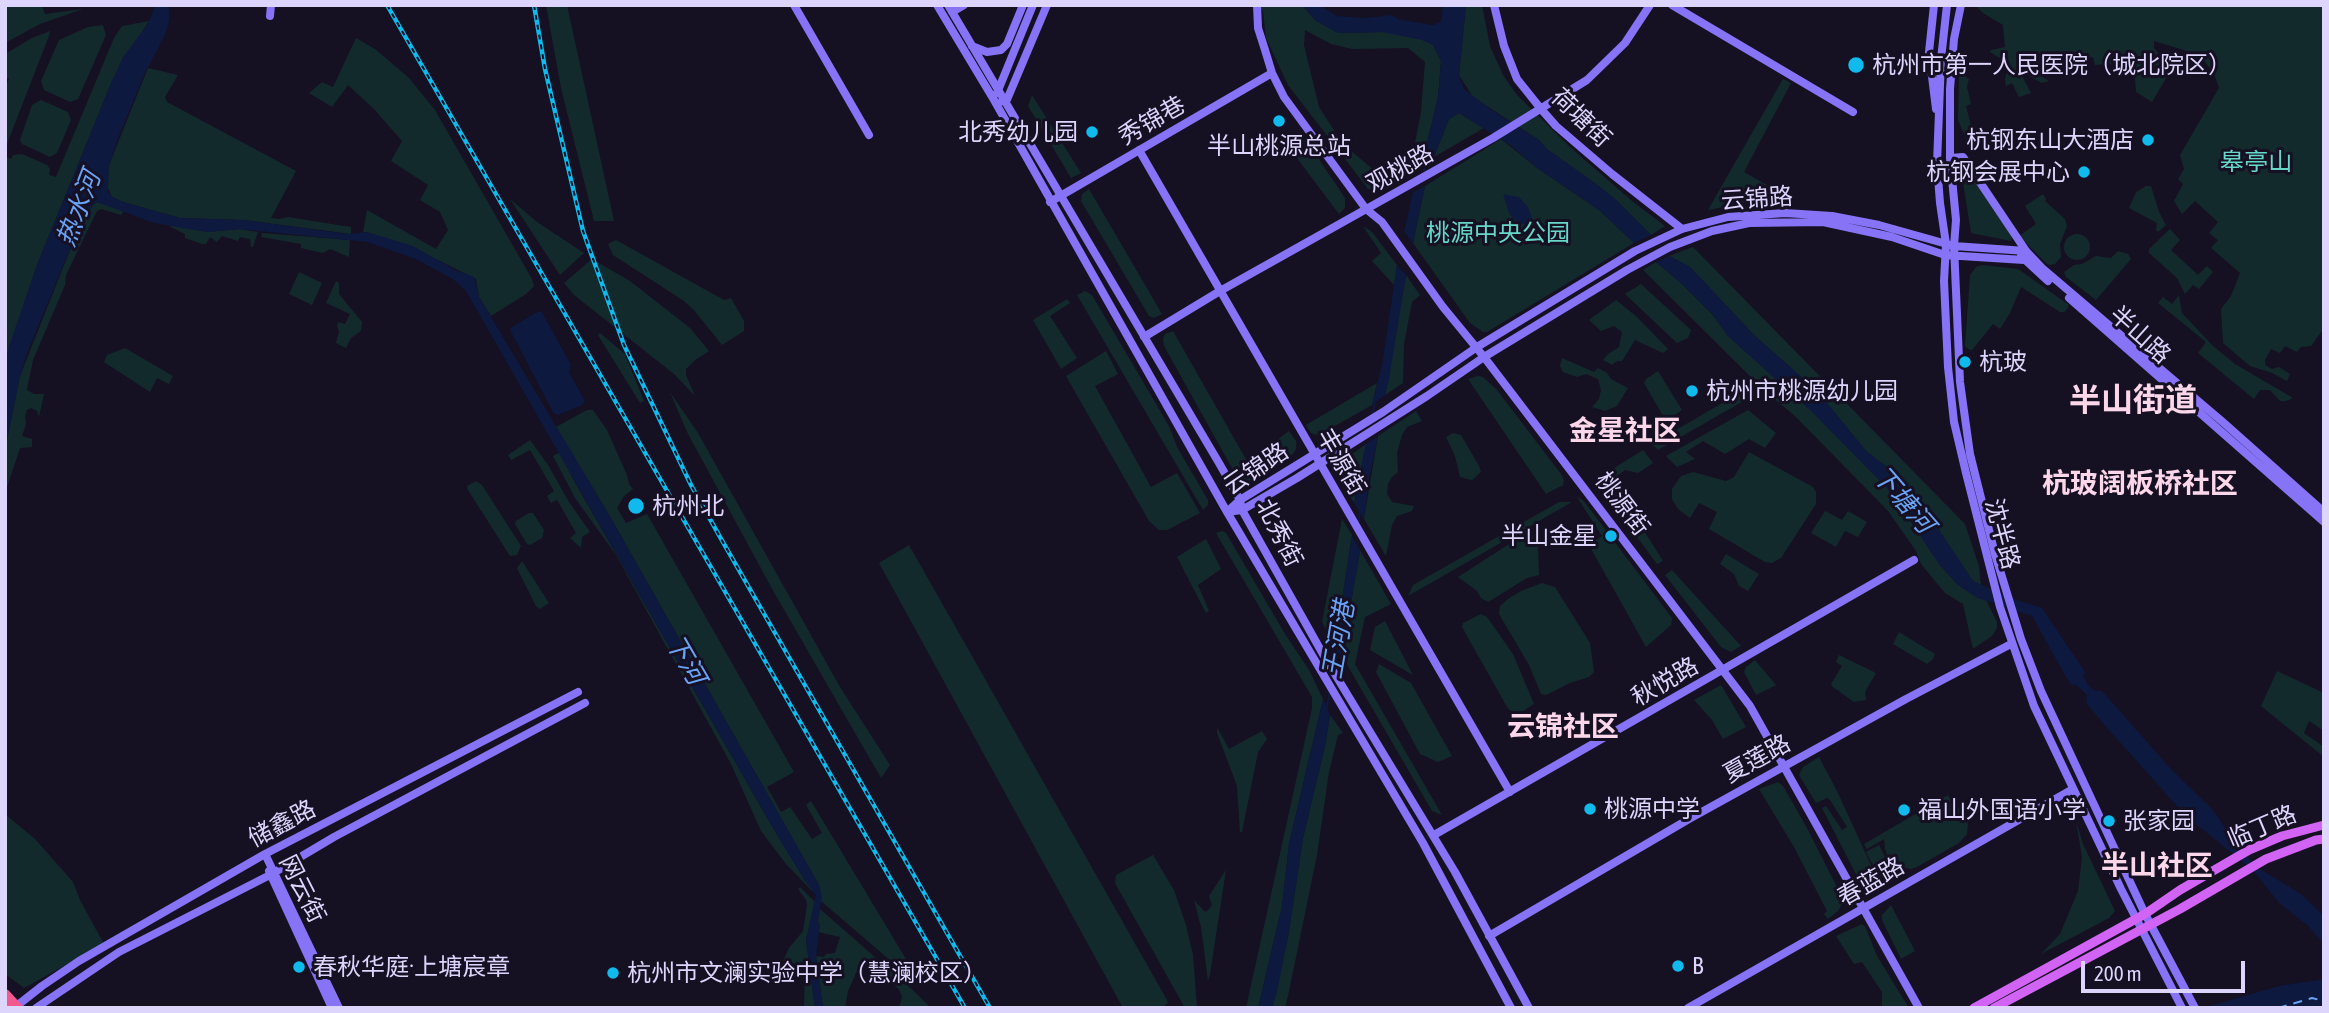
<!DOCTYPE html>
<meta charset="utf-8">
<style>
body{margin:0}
#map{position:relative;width:2329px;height:1013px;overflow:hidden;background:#161023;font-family:"Asap Condensed",sans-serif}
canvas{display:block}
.frame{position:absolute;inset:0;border:7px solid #ded5fc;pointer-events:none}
.scale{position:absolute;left:2081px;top:961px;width:164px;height:32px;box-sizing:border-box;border:4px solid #ded5fc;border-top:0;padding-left:9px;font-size:21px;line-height:24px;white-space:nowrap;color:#ded5fc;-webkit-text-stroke:5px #161023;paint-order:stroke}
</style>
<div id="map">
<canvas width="2329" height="1013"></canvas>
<div class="frame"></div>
<div class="scale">200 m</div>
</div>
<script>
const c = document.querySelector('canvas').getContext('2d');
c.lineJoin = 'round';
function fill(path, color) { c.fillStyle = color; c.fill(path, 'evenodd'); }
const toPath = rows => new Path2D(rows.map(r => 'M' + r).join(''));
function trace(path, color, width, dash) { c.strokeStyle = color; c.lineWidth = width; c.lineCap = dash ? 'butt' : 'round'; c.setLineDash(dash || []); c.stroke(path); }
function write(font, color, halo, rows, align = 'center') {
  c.font = font + ' "Asap Condensed","Noto Sans SC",sans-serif'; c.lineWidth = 6; c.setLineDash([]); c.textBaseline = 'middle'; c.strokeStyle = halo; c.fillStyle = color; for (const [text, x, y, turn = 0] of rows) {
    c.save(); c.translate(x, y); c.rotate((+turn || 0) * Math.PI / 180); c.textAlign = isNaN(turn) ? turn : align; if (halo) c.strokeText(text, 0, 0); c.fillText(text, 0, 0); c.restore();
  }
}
const green = toPath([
 [5,5,42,5,45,14,83,9,40,24,5,43],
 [546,5,567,5,614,221,594,221,561,88],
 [1253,5,1302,5,1315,20,1338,33,1382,32,1392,24,1433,45,1441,61,1438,97,1422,164,1410,168,1421,112,1425,62,1408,48,1352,49,1331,44,1305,30,1304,45,1319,107,1343,144,1389,183,1377,190,1368,189,1288,85,1266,38,1263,11],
 [1466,5,1482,5,1490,46,1503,75,1517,95,1570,147,1632,201,1665,226,1651,235,1616,200,1596,184,1547,149,1539,140,1473,97,1459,75],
 [1975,5,2324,5,2324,328,2311,346,2301,347,2297,352,2285,346,2280,353,2271,349,2265,360,2265,365,2272,369,2279,367,2290,374,2287,381,2272,373,2250,366,2223,343,2221,309,2231,296,2240,273,2211,248,2218,240,2209,233,2218,222,2195,201,2182,214,2174,201,2183,184,2178,179,2184,169,2180,155,2219,88,2214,74,2200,55,2154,41,2154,48,2161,56,2175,63,2152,102,2136,92,2134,65,2117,68,2116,63,2095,65,2093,57,2040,67,2039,75,2049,81,2042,83,2025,74,2023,78,2031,93,2019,97,2012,83,2006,86,2005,79,2009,64,1990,52,1991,50,2005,47,2003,25,1983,13],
 [149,21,112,81,37,265,5,362,5,156,11,159,13,155,22,154,47,165,50,169,49,175,56,177,114,38,122,26],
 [103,25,106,35,78,99,70,102,44,90,41,81,59,40,88,27],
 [50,31,49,36,5,149,5,89,9,79,5,77,5,54,32,38],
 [356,38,375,49,395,66,409,78,435,110,532,279,534,286,526,294,491,316,479,297,476,279,440,261,367,232,363,232,367,210,436,249,448,230,440,212,420,200,428,185,391,161,402,141,374,109,348,85,332,107,309,93,322,82,333,87],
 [148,68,178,75,165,97,167,102,296,171,271,218,279,219,288,217,344,226,351,227,351,234,244,220,180,218,123,202,112,197,106,184,109,165],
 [1962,74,1969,79,1967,87,1971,104,1966,106,1976,146,1970,148,1958,120,1959,77],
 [1783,79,1791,83,1744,172,1795,201,1745,203,1708,210],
 [1032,95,1081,173,1071,178,1028,106],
 [41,100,68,112,71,120,57,153,50,157,22,144,20,140,32,105],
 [1459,113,1484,128,1434,157,1449,119],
 [1300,131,1345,198,1345,208,1339,214,1285,142],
 [1501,139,1537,168,1599,210,1634,243,1487,332,1483,332,1470,323,1413,243,1425,186],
 [1970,178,1974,178,2012,237,2011,241,1971,233,1963,182],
 [2146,186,2151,186,2159,212,2166,225,2158,232,2156,230,2157,223,2129,208,2136,192],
 [1089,189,1162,314,1154,318,1149,316,1081,201,1082,194],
 [2043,194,2046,199,2045,201,2065,219,2067,226,2060,244,2061,257,2055,264,2049,265,2045,262,2019,236,2036,224,2025,206],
 [510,199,537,222,584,253,560,275],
 [97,202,124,211,121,215,101,209,97,211,66,275,65,285,33,360,29,379,27,390,34,394,44,394,39,417,37,411,31,408,27,410,25,416,26,424,22,436,32,439,32,447,20,448,5,493,5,450,20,376,80,225,93,205],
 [167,225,208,232,239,229,258,232,253,247,251,247,250,239,240,237,238,241,222,236,217,242,210,237,206,244,202,244,185,238,185,234],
 [1363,226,1372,232,1397,265,1394,285,1372,261,1381,253],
 [2170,229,2180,240,2171,250,2198,275,2207,266,2213,272,2199,289,2193,285,2185,294,2177,278,2149,253,2149,249],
 [262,233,350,240,349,257,330,249,323,253,301,248,301,244,261,237],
 '2064 247a13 13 0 1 1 26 0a13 13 0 1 1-26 0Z',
 [616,240,724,300,731,298,744,321,744,331,722,345,694,310,684,301,613,255,608,244],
 [1693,247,1965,524,1979,566,1981,586,1973,581,1918,499,1900,477,1867,452,1816,390,1755,336,1690,267,1669,256],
 [2118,251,2128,254,2131,259,2096,300,2066,277,2064,272,2074,265,2082,264,2096,256,2111,258],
 [592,259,630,281,690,328,709,351,695,360,686,369,686,375,695,396,674,374,574,295,564,283],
 [1656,262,1681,283,1712,314,1728,336,1811,410,1891,492,1940,565,1958,585,1978,598,1986,600,1997,622,1997,628,1992,636,1973,649,1963,604,1945,593,1921,564,1916,551,1888,511,1796,417,1765,391,1643,270],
 [1982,265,2018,269,2069,305,2067,309,2064,312,2060,312,2021,287,2010,313,2000,329,1993,324,1972,350,1970,350,1965,346,1970,275,1976,267],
 [299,272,322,283,312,305,289,294],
 [1406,275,1420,295,1412,302,1404,344,1403,383,1385,395],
 [336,281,339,283,339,294,362,322,361,331,351,338,346,348,336,343,339,331,337,326,338,322,345,324,350,314,326,303],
 [1641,284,1691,330,1688,338,1677,343,1625,294],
 [1085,291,1092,295,1169,426,1177,447,1208,500,1208,505,1203,510,1077,295],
 [2179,295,2182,313,2213,346,2235,364,2293,398,2286,401,2280,401,2270,390,2260,390,2254,399,2198,353,2206,342,2158,303,2163,297,2172,304],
 [1067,299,1070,303,1050,316,1077,358,1061,369,1033,320],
 [1616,300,1637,317,1668,349,1663,353,1635,340,1622,361,1617,361,1612,365,1603,360,1608,354,1619,347,1622,332,1614,326,1601,331,1589,320],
 [1173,331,1247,461,1258,478,1248,483,1242,482,1237,477,1164,346,1163,339,1165,334],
 [600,333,625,354,644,401,640,403,598,335],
 [125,348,173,376,169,384,157,378,150,392,104,362,107,355],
 [1106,351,1118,374,1095,386,1151,487,1177,473,1200,513,1167,530,1159,530,1149,521,1066,376],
 [1562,358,1594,372,1598,368,1607,373,1611,379,1628,388,1617,406,1605,411,1592,407,1599,399,1601,390,1598,379,1586,374,1577,377,1563,372,1560,366],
 [1658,371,1682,410,1666,421,1644,383,1646,379],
 [1478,376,1483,377,1497,390,1561,474,1564,480,1563,485,1546,494,1468,379],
 [1377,383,1372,405,1326,431,1317,435,1311,433,1306,425],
 [1755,384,1761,391,1658,450,1652,444],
 [670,392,698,433,840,687,890,765,881,778,771,587,687,432],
 [587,410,593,410,607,430,627,475,629,484,633,489,624,496,617,508,626,523,647,514,794,772,767,787,781,812,790,807,812,839,822,833,806,805,811,801,918,979,916,981,913,980,821,901,819,885,608,513,556,427],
 [1748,410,1776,433,1765,448,1749,439,1725,454,1703,441,1686,452,1695,459,1677,467,1666,456],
 [1416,411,1422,421,1407,427,1402,435,1397,453,1398,472,1392,477,1388,484,1387,494,1392,502,1414,506,1412,511,1397,516,1392,525,1386,556,1364,519,1378,436],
 [1289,431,1296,441,1296,449,1293,454,1277,465,1266,448],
 [1453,433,1461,435,1479,466,1481,472,1472,480,1460,477,1455,456,1446,437],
 [530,440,548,465,569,502,590,532,582,537,581,548,570,538,576,533,557,500,551,503,547,496,554,491,530,450,511,460,508,455],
 [1366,444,1354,503,1340,479,1338,467,1341,462],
 [1643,450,1653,463,1638,473,1625,470,1612,480,1663,561,1657,564,1595,480],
 [560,452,573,479,773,828,804,879,816,895,786,864,761,831,731,764,616,555,575,498,553,456],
 [1749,452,1813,487,1816,492,1816,504,1781,558,1772,563,1765,562,1709,529,1717,512,1699,503,1690,518,1678,509,1672,499,1672,489,1681,476,1693,472,1726,481,1734,477],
 [476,481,482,485,521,546,517,555,510,556,468,490,467,486],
 [1577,497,1583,500,1672,618,1671,625,1646,647,1589,545,1602,536],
 [1559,502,1572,502,1408,596,1413,585],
 [1825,511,1842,520,1848,511,1867,522,1858,537,1845,531,1836,547,1811,533],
 [529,513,533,513,544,530,542,538,530,545,527,544,515,524,516,521],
 [1342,519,1352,535,1335,646,1322,622],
 [1531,530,1538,546,1539,575,1527,578,1488,602,1481,598,1477,591,1458,577],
 [1222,531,1226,533,1285,634,1309,670,1323,699,1289,844,1282,906,1258,1008,1246,1008,1312,708,1312,697,1216,533],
 [1206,539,1221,569,1198,585,1209,611,1206,613,1177,557],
 [909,545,1167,1000,1168,1003,1161,1008,1123,1008,879,563],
 [1360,550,1391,604,1365,617,1355,664,1442,815,1432,811,1342,656],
 [1726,554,1759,574,1748,591,1739,586,1734,574,1720,564],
 [522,561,549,603,540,609,536,606,517,568],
 [1672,570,1741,646,1731,652,1721,647,1665,575],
 [1542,583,1555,587,1590,643,1594,672,1589,677,1570,683,1546,695,1541,694,1529,665,1499,614,1500,606,1508,599,1521,591],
 [1481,614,1487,617,1513,654,1534,704,1523,711,1512,712,1507,707,1462,627,1463,623],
 [1385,621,1413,675,1370,650,1375,627],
 [1899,632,1935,654,1933,659,1927,664,1893,644],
 [1839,655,1876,673,1865,692,1866,700,1854,702,1833,687,1831,684,1842,666,1836,662],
 [1755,660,1776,685,1756,695,1744,672,1746,667],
 [1379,664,1411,683,1452,756,1438,762,1420,754,1376,672],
 [2277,671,2324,693,2324,731,2309,721,2304,733,2324,747,2324,757,2261,706],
 [1721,685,1746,727,1723,739,1712,720,1694,700],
 [1330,715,1343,733,1338,735,1329,772,1317,855,1288,996,1285,1008,1272,1008,1288,937,1303,838,1325,746],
 [1217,727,1229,749,1262,731,1267,739,1258,752,1242,832,1240,832,1237,786,1217,733],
 [1819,757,1837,791,1881,887,1869,890,1861,884,1822,808,1826,806,1842,830,1847,827,1830,800,1827,798,1816,803,1799,775,1803,767],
 [1778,782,1783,786,1807,828,1844,901,1838,911,1828,919,1824,914,1827,911,1794,847,1759,789],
 [1948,795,1951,801,1949,803,1960,809,1968,822,1967,834,1959,843,1917,867,1911,869,1901,867,1888,857,1885,849,1884,839,1867,849,1864,844],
 [5,814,35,839,73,882,80,900,104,944,24,988,5,974],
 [2076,821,2083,844,2115,911,2109,918,2041,954,2060,934,2078,891,2082,857],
 [1879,845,1896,878,1883,885,1866,852],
 [1153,855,1174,890,1186,925,1193,955,1197,1008,1185,1008,1115,883,1116,875],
 [1226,870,1210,974,1208,981,1201,927,1194,900,1205,912,1209,909,1212,905,1209,896],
 [800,887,815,902,806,940,815,1008,804,1008,805,966,783,961,789,948,803,931,807,905,806,900,798,889],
 [1891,905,1915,951,1901,959,1882,920,1882,915],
 [820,909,916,993,931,1008,899,1008,902,997,899,989,867,965,860,964,848,991,845,1008,823,1008,816,956,824,957,826,954,835,953,840,937,818,932,820,925,818,921],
 [1862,924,1865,926,1877,956,1909,1008,1882,1008,1882,992,1862,962,1854,964,1836,936]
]);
const water = toPath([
 [156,5,169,5,169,21,165,35,144,75,117,141,109,165,108,191,112,197,123,202,180,218,244,220,346,234,367,232,413,246,457,271,474,277,479,297,608,513,819,885,822,896,818,921,820,925,816,956,823,1008,815,1008,806,940,816,895,804,879,773,828,466,291,454,280,416,259,367,242,239,229,208,232,154,223,97,202,93,205,80,225,27,353,20,376,5,450,5,362,9,346,37,265,112,81,123,57,147,25],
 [1302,5,1319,5,1337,16,1366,18,1392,15,1398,19,1432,25,1441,22,1443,5,1466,5,1459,75,1464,89,1493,111,1539,140,1547,149,1596,184,1616,200,1651,235,1634,243,1599,210,1537,168,1510,145,1459,113,1449,119,1434,157,1422,164,1438,97,1441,61,1433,45,1422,40,1382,32,1338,33,1315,20],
 [1425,186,1413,243,1404,232,1413,192],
 [1503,194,1519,197,1528,207,1533,220,1525,225,1513,219,1509,213],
 [1669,256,1690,267,1755,336,1816,390,1867,452,1900,477,1918,499,1973,581,2017,600,2042,608,2085,672,2083,676,2088,685,2095,691,2102,691,2171,769,2213,810,2236,844,2260,869,2301,894,2324,916,2324,944,2307,925,2279,903,2253,870,2186,816,2108,729,2086,703,2087,695,2076,685,2070,684,2032,616,1978,598,1958,585,1940,565,1891,492,1811,411,1728,336,1712,314,1681,283,1656,262],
 [1397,265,1406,275,1389,379,1385,395,1372,405,1382,365],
 [539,311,542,312,571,365,569,372,585,401,582,405,558,415,554,414,510,330,512,327],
 [1378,436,1369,480,1364,519,1354,503,1366,444],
 [1352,536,1360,550,1342,656,1335,646],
 [1323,699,1330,715,1325,746,1303,838,1288,937,1277,992,1272,1008,1258,1008,1282,906,1289,844],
 [2324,979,2324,1008,2210,1006,2279,986]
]);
const stream = toPath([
 [1424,172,1427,161],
 [1373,413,1375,401],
 [1358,524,1360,512],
 [1335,666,1338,651],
 [1326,710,1330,692]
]);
const ferry = toPath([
 [2278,1008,2312,998,2324,1001]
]);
const secondary = toPath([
 [794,5,869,135],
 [937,5,994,100,1227,512,1423,843,1511,1008],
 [948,5,1219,463,1240,500,1242,510,1324,656,1455,872,1529,1008],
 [1257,5,1258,28,1265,50,1272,73,1284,97,1366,209,1382,222,1443,307,1484,357,1750,706,1919,1008],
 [1494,5,1504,46,1517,79,1541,109,1556,126,1612,174,1682,229],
 [1672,5,1853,112],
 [1934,5,1929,52,1936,109],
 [1947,5,1941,59,1937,164,1940,203,1946,244,1944,281,1948,367,1954,422,1966,473,2000,607,2034,706,2121,889,2182,1008],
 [1961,5,1954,39,1950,89,1950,158,1956,220,1954,246,1960,382,1970,454,1995,554,2021,639,2041,691,2145,914,2195,1008],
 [952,12,964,5],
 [270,16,271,5],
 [972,46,987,52,1001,50,1007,44,1023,5],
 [997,93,1033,5],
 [1002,101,1006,102,1047,5],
 [1139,150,1510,792],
 [1950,158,1963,157,2026,251,2042,268,2224,423,2324,512],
 [1050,202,1272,73],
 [2021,256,2048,281],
 [2069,298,2324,522],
 [1144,337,1220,291,1493,138,1587,80,1625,43,1650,5],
 [1227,512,1242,510,1297,478,1427,396,1484,357,1627,270,1670,247,1712,231,1749,223,1823,222,1892,237,1945,255,2024,260,2029,255],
 [1227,512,1240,500,1383,412,1477,347,1635,251,1682,229,1728,217,1785,213,1832,216,1879,225,1954,246,2026,251],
 [1434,835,1914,560],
 [265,854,339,1008],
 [269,871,332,1008],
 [1489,936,1689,819,1906,699,2011,644],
 [14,1008,42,986,79,961,265,854,578,692],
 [36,1008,119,952,270,875,334,837,585,703],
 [1688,1008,2073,789]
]);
const primary = toPath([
 [1974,1008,2145,914,2180,890,2249,850,2282,836,2324,825],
 [1994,1008,2180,909,2266,859,2316,840,2324,839]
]);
const highway = toPath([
 [5,1003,10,1008]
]);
const rail = toPath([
 [387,5,965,1008],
 [534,5,545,69,583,231,624,345,691,485,720,537,990,1008]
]);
const highwayBridge = toPath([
 [5,994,18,1008]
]);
const markers = [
 [1856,65,9,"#10baec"],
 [1279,121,7,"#10baec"],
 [1092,132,7,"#10baec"],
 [2148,140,7,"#10baec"],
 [2084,172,7,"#10baec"],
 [1965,362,7,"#10baec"],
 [1692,391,7,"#10baec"],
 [636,506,9,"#10baec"],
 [1611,536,7,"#10baec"],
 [1590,809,7,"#10baec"],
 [1904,810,7,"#10baec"],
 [2109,821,7,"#10baec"],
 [1678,966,7,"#10baec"],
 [299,967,7,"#10baec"],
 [613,973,7,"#10baec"]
];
const poiNames = [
 ["杭州市第一人民医院（城北院区）",1872,65],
 ["北秀幼儿园",1078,132,"right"],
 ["杭钢东山大酒店",2134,140,"right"],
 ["半山桃源总站",1279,146,"center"],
 ["杭钢会展中心",2070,172,"right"],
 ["杭玻",1979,362],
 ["杭州市桃源幼儿园",1706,391],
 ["杭州北",652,506],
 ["半山金星",1597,536,"right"],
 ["桃源中学",1604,809],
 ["福山外国语小学",1918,810],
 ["张家园",2123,821],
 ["B",1692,966],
 ["春秋华庭·上塘宸章",313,967],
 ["杭州市文澜实验中学（慧澜校区）",627,973]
];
const streetNames = [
 ["荷塘街",1581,118,44],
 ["秀锦巷",1152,121,-30],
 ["观桃路",1400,169,-29],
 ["云锦路",1757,199,-4],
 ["半山路",2140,335,42],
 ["丰源街",1341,462,60],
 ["云锦路",1256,469,-34],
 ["桃源街",1622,504,53],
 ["北秀街",1279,533,63],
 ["沈半路",2002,534,75],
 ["秋悦路",1665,682,-30],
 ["夏莲路",1757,759,-29],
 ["储鑫路",282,824,-28],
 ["临丁路",2262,827,-23],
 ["春蓝路",1871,882,-30],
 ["网云街",302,889,63]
];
const parkNames = [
 ["皋亭山",2256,162],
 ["桃源中央公园",1498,233]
];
const waterNames = [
 ["热水河",79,209,-69],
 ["下塘河",1903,500,49],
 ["王河港",1339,640,-80],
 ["下河",685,660,60]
];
const quarterNames = [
 ["金星社区",1625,431],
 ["杭玻阔板桥社区",2140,484],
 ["云锦社区",1563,727],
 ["半山社区",2157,866]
];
const districtNames = [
 ["半山街道",2133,401]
];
fill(green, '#132a2d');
fill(water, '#0d193e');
trace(stream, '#0d193e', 2);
trace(ferry, '#6aa3f5', 2, [9, 7]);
trace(secondary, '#8673f5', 8);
trace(primary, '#d164f4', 9);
trace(highway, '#f3588f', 10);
trace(rail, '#10baec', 4.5);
trace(rail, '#161023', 2, [5]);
trace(highwayBridge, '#f3588f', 10);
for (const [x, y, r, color] of markers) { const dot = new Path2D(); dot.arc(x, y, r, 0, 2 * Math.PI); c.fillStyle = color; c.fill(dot); trace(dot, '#161023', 2.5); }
write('24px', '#ded5fc', '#161023', poiNames, 'left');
write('24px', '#ded5fc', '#161023', streetNames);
write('24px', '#66d7c9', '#161023', parkNames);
write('italic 26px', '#6aa3f5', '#161023', waterNames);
write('bold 28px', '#fcd7ea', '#161023', quarterNames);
write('bold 32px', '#fcd7ea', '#161023', districtNames);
</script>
